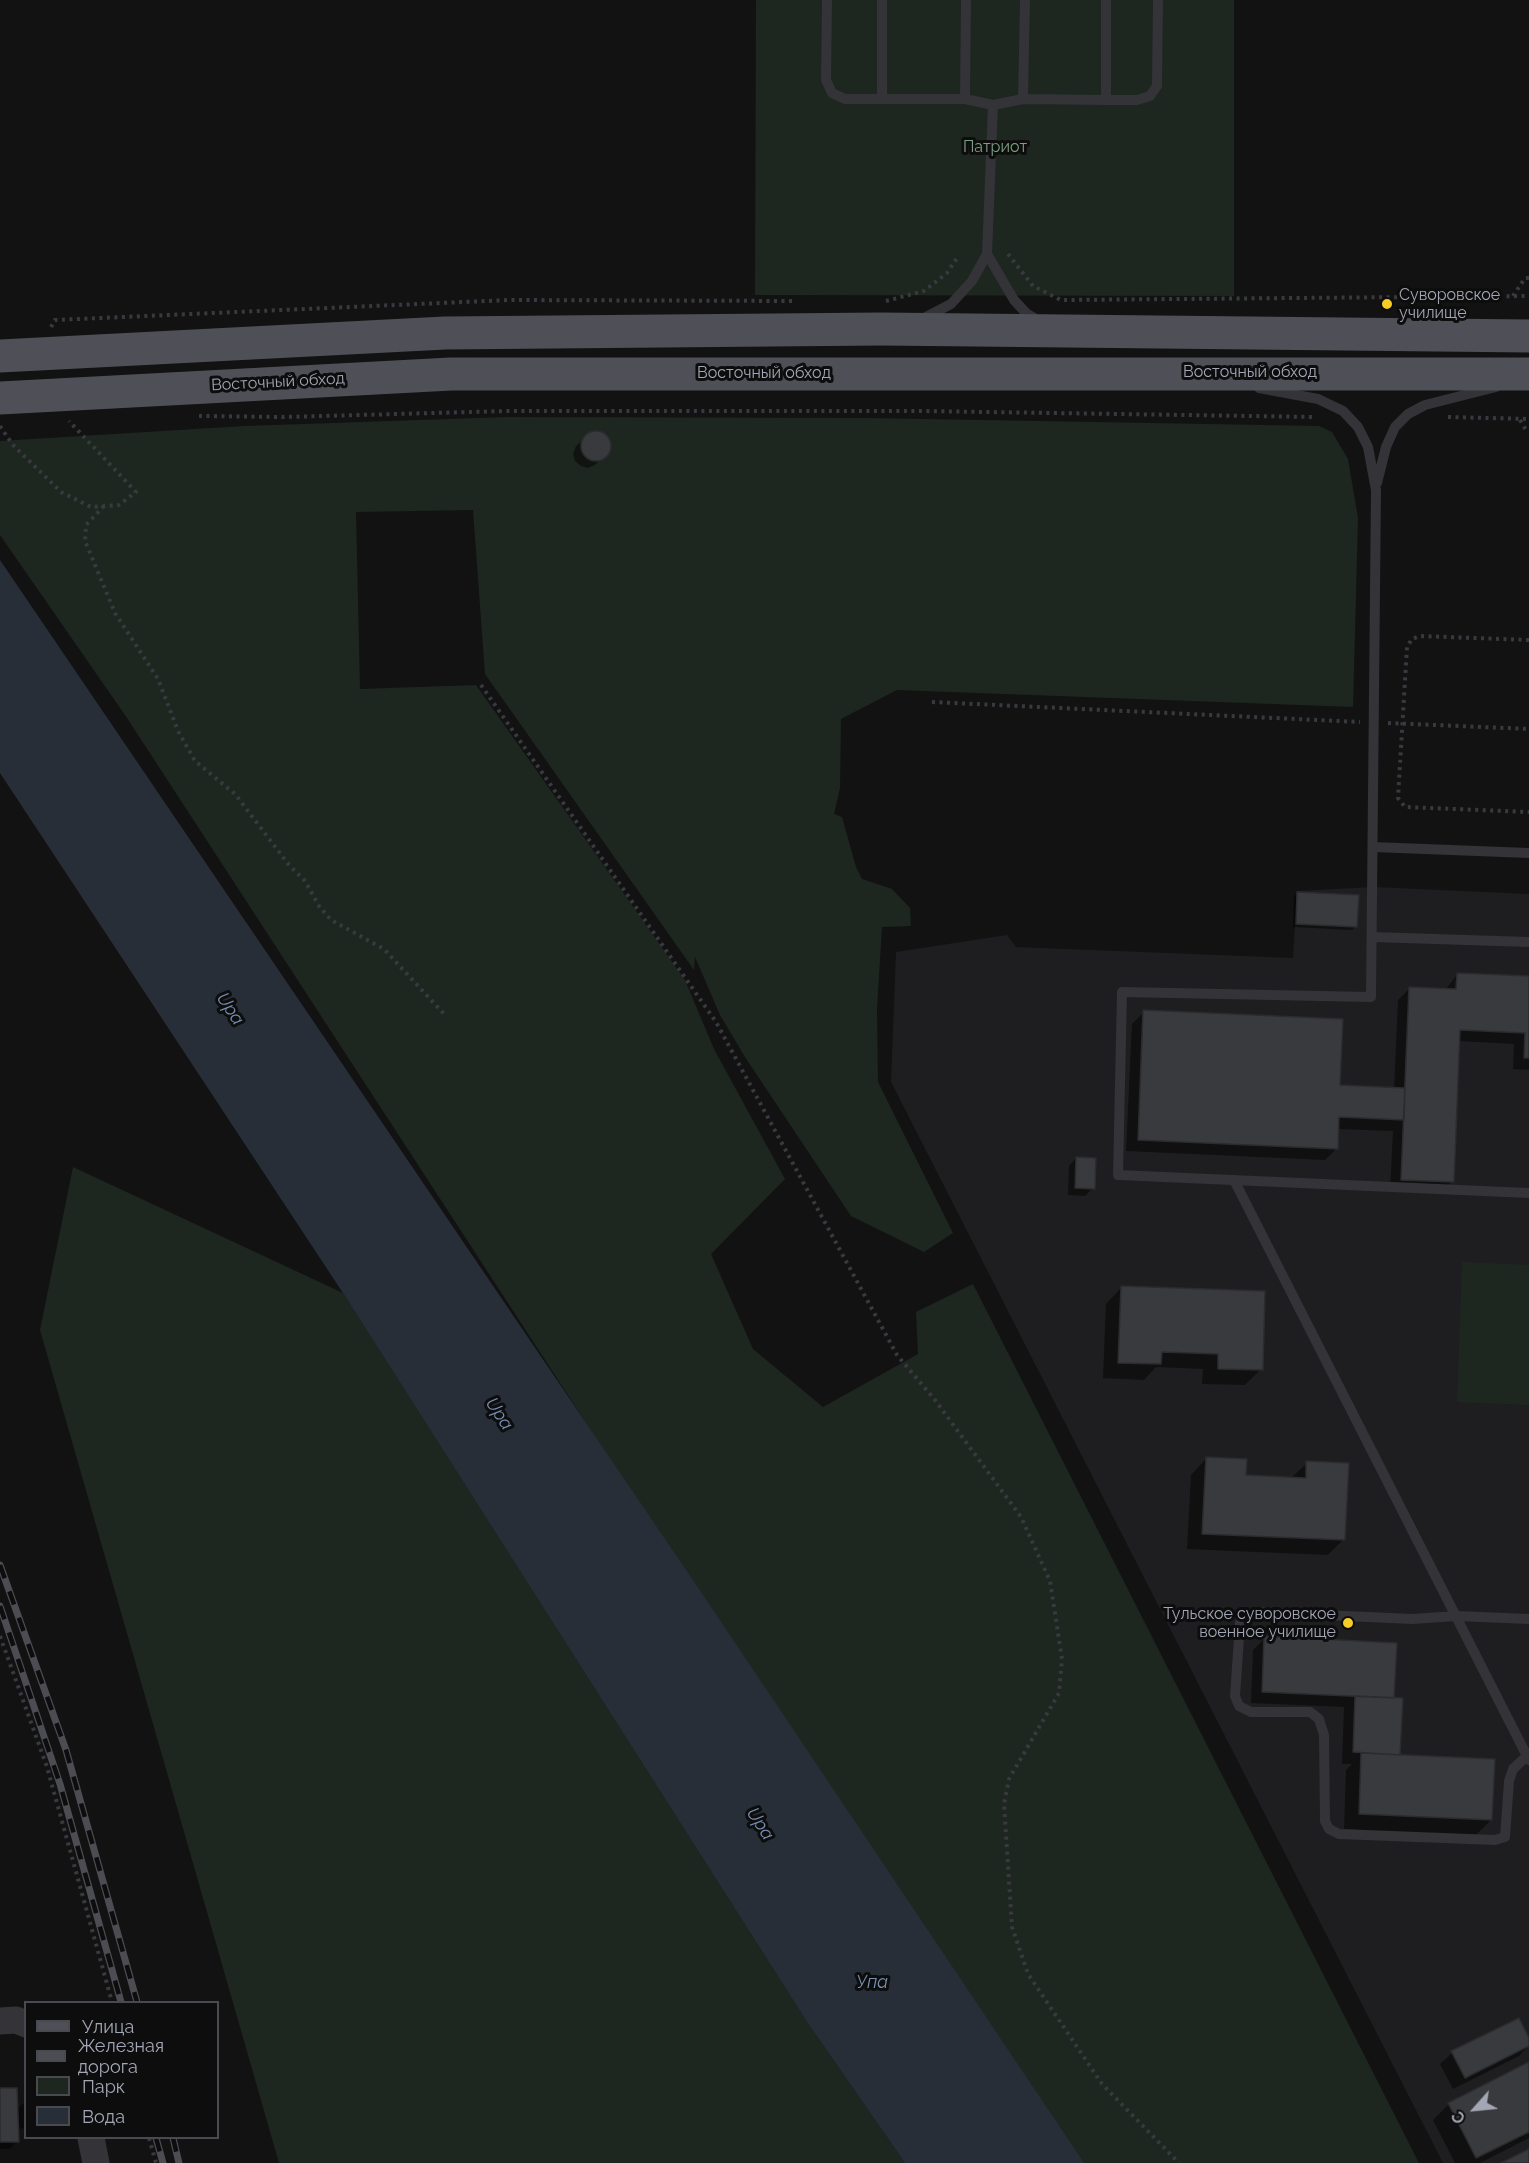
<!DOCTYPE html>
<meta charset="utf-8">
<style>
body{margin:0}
#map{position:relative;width:1529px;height:2163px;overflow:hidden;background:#121213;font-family:Raleway,sans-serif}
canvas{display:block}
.legend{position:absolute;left:24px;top:2001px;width:195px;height:138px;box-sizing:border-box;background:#0d0d0e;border:2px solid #494a50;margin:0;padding:8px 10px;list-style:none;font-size:18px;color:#a3a6b4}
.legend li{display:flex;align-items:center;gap:12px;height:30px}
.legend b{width:30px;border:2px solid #494a50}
.north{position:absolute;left:1445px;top:2079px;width:60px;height:60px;-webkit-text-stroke:4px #0d0d0e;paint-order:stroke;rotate:243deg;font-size:16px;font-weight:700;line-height:24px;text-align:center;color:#a3a6b4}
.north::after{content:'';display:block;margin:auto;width:21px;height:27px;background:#a3a6b4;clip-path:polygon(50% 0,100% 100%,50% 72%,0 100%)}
</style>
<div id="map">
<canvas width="1529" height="2163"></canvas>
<ul class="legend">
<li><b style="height:8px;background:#4f4f57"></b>Улица</li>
<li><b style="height:8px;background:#4c4c53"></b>Железная дорога</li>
<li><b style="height:16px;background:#1e2620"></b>Парк</li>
<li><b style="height:16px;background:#282e37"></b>Вода</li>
</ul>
<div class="north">С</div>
</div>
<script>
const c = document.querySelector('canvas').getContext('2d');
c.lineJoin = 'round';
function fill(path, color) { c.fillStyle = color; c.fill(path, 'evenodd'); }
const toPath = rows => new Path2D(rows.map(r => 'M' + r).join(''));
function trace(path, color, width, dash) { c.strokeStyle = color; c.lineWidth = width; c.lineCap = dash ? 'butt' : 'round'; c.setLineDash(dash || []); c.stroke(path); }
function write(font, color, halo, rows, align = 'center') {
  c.font = font + ' Raleway,sans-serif'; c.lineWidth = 6; c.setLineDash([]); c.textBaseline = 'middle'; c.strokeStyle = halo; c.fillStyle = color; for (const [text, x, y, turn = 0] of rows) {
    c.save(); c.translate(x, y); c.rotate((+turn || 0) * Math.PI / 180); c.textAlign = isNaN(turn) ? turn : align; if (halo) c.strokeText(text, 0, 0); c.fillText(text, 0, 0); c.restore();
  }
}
const built = toPath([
 [1373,887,1529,894,1529,2163,1443,2163,891,1082,896,952,1007,935,1016,947,1293,958,1297,891]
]);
const green = toPath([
 [756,0,1234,0,1234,296,755,295],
 [507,417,868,418,1319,426,1332,432,1348,459,1358,518,1353,707,897,690,841,719,840,788,834,814,842,817,856,867,862,879,892,889,910,908,911,926,882,927,877,1009,878,1082,953,1233,924,1252,851,1216,745,1057,720,1015,695,957,694,970,485,674,473,510,356,512,360,689,476,685,685,980,714,1049,785,1179,711,1254,753,1349,823,1407,918,1354,916,1312,973,1284,1419,2163,1068,2163,127,718,0,535,0,441,244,426],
 [73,1167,343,1293,807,2022,905,2163,279,2163,40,1330],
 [1462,1262,1529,1265,1529,1405,1457,1402]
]);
const water = toPath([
 [0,560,703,1595,1084,2163,905,2163,807,2022,343,1293,0,773]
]);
const shadow = toPath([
 [598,432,605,436,609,443,608,450,595,465,588,468,581,466,575,461,573,454,576,446,590,433],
 [1298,893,1355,927,1352,930,1293,927,1294,896],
 [1457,975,1529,978,1529,1070,1513,1069,1514,1044,1458,1041,1452,1181,1440,1193,1390,1191,1393,1131,1338,1129,1337,1148,1325,1160,1126,1151,1132,1024,1144,1012,1339,1087,1394,1089,1398,1000,1410,988,1445,990],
 [1076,1158,1093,1188,1085,1196,1068,1195,1069,1166],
 [1121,1288,1261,1369,1245,1385,1202,1384,1203,1369,1156,1367,1144,1380,1103,1378,1106,1304],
 [1206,1459,1244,1476,1291,1478,1307,1463,1344,1539,1328,1555,1187,1549,1191,1475],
 [1265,1638,1393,1699,1396,1756,1491,1820,1475,1836,1344,1829,1346,1770,1352,1764,1342,1764,1344,1707,1251,1703,1253,1650],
 [1529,2042,1529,2045,1519,2056,1453,2089,1440,2064,1452,2053],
 [1529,2064,1529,2138,1480,2163,1455,2163,1433,2120,1449,2104],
 [0,2090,16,2110,26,2101,26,2128,17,2129,17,2141,10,2149,0,2149]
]);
const building = toPath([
 '581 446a15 15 0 1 1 30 0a15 15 0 1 1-30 0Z',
 [1297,892,1359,895,1357,927,1296,924,1297,892],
 [1457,973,1529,976,1529,1058,1524,1058,1525,1033,1460,1030,1454,1182,1401,1180,1409,987,1456,989,1457,973],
 [1143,1010,1343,1019,1340,1085,1405,1088,1404,1120,1339,1117,1338,1149,1138,1140,1143,1010],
 [1076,1157,1096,1158,1095,1189,1075,1188,1076,1157],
 [1121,1286,1265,1291,1263,1370,1218,1369,1218,1354,1162,1352,1161,1364,1118,1363,1121,1286],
 [1206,1457,1247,1459,1246,1475,1306,1478,1306,1461,1349,1463,1345,1540,1202,1534,1206,1457],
 [1264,1636,1397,1643,1394,1698,1262,1692,1264,1636],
 [1355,1696,1403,1698,1400,1755,1353,1752,1355,1696],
 [1361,1753,1495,1759,1492,1820,1359,1814,1361,1753],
 [1519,2018,1529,2038,1529,2046,1465,2078,1451,2051,1519,2018],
 [1529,2062,1529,2132,1476,2158,1448,2103,1529,2062],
 [0,2088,17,2088,19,2142,0,2142,0,2088],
 [1529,2149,1529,2163,1501,2163,1529,2149]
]);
const path = toPath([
 [1008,254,1033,286,1061,300,1529,296],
 [1513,296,1525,278,1529,278],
 [886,301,924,291,947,273,959,255],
 [51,327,55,320,509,300,792,301],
 [199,416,284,417,508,411,920,411,1316,417],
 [1448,417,1529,419],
 [1520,420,1526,430,1529,430],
 [0,426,12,444,61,492,91,507,119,505,136,492,69,421],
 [104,506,86,525,85,541,115,613,158,679,178,731,195,761,235,794,289,865,305,881,319,906,331,920,384,949,444,1014],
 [1529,640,1420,636,1412,639,1407,647,1398,798,1405,807,1529,812],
 [481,685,716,1022,897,1355,935,1400,1021,1517,1050,1581,1062,1659,1059,1693,1009,1779,1004,1804,1012,1927,1028,1974,1102,2084,1179,2163],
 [932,702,1360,722],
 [1388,723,1529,729],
 [0,1636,47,1767,112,2002],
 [149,2138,156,2163]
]);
const service = toPath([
 [827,0,826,80,832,93,845,99,882,99],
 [882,0,882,99,965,99,993,105,1023,99,1106,100,1106,0],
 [965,99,966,0],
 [1023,99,1025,0],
 [1106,100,1137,100,1150,96,1157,86,1158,0],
 [987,254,1014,300,1026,313,1039,321],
 [924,318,951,304,972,281,987,254,993,105],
 [1259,388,1318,399,1343,411,1358,427,1368,447,1376,490,1371,997,1122,992,1118,1175,1529,1193],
 [1377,483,1386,447,1395,427,1408,414,1425,405,1496,387],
 [1373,847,1529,853],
 [1372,937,1529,942],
 [1234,1180,1529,1760],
 [1527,1756,1513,1769,1509,1781,1505,1837,1495,1840,1339,1834,1329,1829,1325,1821,1324,1735,1319,1719,1310,1712,1251,1712,1239,1706,1235,1696,1240,1623,1245,1616,1257,1612,1412,1619,1456,1616,1529,1619]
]);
const tertiary = toPath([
 [0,2021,16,2020,26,2024],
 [91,2138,96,2163]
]);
const primary = toPath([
 [0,356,445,333,881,329,1529,336],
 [0,398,451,374,1529,374]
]);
const rail = toPath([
 [0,1565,66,1750,137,2002],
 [0,1606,60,1784,121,2002],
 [156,2138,163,2163],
 [173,2138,179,2163]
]);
const markers = [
 [1387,304,6,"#f6cc27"],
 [1348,1623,6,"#f6cc27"]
];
const parkNames = [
 ["Патриот",995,147]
];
const poiNames = [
 ["Суворовское",1399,295],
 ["училище",1399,313],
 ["Тульское суворовское",1336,1614,"right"],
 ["военное училище",1336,1632,"right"]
];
const streetNames = [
 ["Восточный обход",1250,372],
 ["Восточный обход",764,373],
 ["Восточный обход",278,382,-3]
];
const waterNames = [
 ["Upa",230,1009,56],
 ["Upa",499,1414,56],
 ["Upa",760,1824,57],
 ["Упа",872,1983]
];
fill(built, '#1e1e20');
fill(green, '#1e2620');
fill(water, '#282e37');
fill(shadow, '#0007');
fill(building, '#393a3e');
trace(building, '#2c2c2f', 1.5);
trace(path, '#393a3f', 4, [3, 4.5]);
trace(service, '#333338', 10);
trace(tertiary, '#333338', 27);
trace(primary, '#4f4f57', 33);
trace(rail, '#4c4c53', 7);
trace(rail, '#0d0d0e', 4.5, [14]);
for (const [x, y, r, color] of markers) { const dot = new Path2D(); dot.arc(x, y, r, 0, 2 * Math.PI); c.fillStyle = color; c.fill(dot); trace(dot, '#0d0d0e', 2); }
write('16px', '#79a080', '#0d0d0e', parkNames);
write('16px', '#a3a6b4', '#0d0d0e', poiNames, 'left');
write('16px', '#a3a6b4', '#0d0d0e', streetNames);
write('italic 18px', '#788fb1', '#0d0d0e', waterNames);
</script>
